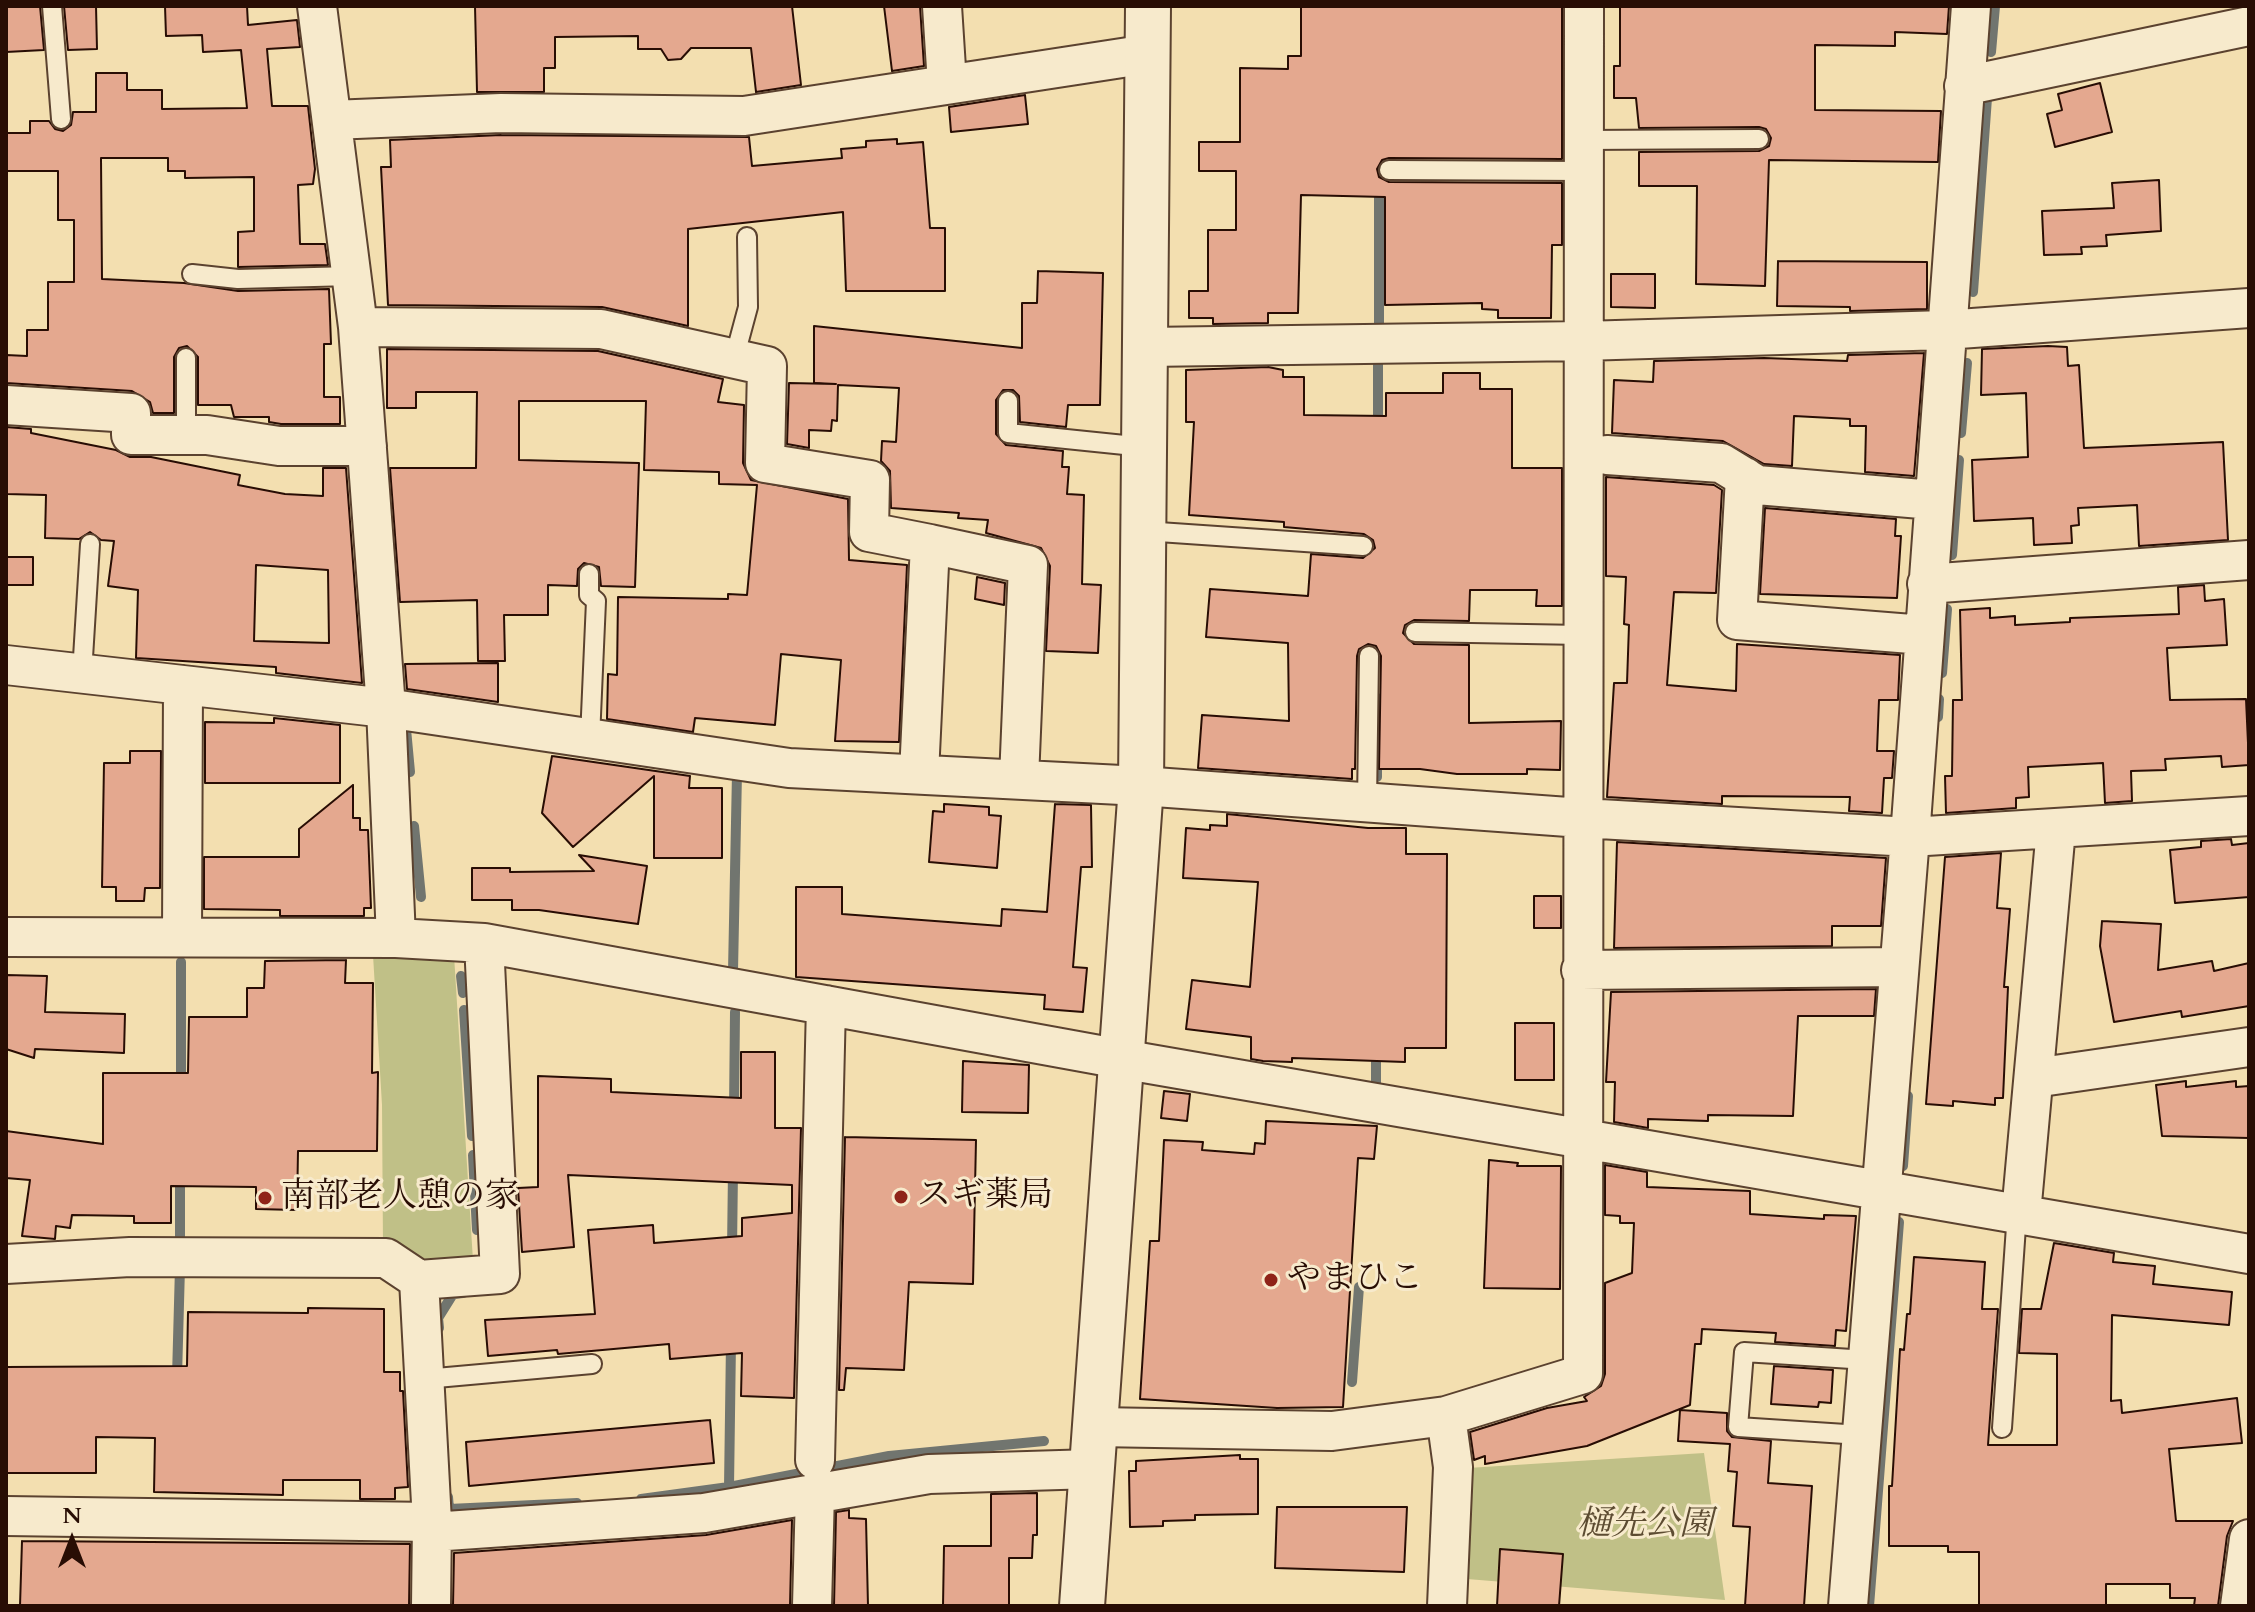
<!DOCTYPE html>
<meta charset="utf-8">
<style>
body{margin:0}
#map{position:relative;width:2255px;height:1612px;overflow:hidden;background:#f3dfb0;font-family:Cardo,serif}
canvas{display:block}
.frame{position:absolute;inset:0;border:8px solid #280d04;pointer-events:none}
.north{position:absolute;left:32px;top:1500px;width:80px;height:80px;-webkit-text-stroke:6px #f7eacc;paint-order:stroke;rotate:0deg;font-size:22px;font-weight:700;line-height:32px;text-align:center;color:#280d04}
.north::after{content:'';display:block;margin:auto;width:28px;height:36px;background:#280d04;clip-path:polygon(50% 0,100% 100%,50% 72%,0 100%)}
</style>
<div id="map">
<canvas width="2255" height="1612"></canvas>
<div class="frame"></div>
<div class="north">N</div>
</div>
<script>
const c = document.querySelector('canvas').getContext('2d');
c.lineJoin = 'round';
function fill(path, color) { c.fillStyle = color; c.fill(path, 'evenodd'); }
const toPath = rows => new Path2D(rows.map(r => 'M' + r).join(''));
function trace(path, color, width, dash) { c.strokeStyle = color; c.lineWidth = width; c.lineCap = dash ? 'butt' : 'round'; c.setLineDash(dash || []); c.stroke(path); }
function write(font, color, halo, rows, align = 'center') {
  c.font = font + ' Cardo,"Noto Serif JP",serif'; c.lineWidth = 6; c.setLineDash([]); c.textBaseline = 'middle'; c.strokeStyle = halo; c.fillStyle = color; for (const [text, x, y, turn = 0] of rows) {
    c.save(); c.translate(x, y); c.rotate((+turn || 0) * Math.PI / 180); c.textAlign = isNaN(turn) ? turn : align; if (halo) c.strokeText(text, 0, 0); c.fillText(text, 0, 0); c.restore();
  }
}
const green = toPath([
 [373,955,454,955,473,1261,426,1264,383,1247,382,1105],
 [1704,1453,1725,1600,1467,1579,1468,1468]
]);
const stream = toPath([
 [1991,52,1995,6],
 [1973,292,1987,98],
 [1379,333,1379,152],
 [1378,426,1378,364],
 [1961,433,1967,363],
 [1952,555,1959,460],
 [1942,673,1947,609],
 [1938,717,1939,699],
 [406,729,410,772],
 [1377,777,1377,698],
 [414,826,421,897],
 [733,971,737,773],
 [461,976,463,993],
 [464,1010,472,1136],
 [181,1084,181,962],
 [1376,1089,1376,1047],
 [734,1110,735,1012],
 [473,1155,477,1230],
 [1903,1166,1908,1096],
 [180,1247,180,1172],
 [732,1250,733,1170],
 [439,1328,438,1318,453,1294,463,1293],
 [177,1377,180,1267],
 [1352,1382,1359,1287],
 [729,1487,731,1342],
 [448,1497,449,1509,577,1503],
 [641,1499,729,1487,889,1456,1044,1441],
 [1869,1606,1899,1222]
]);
const building = toPath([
 [6,6,40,6,44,50,6,52,6,6],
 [64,6,96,6,97,49,68,50,64,6],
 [165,6,247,6,248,25,297,20,300,47,267,49,272,106,308,106,315,169,313,184,298,185,300,244,325,244,328,265,238,267,238,232,254,231,254,177,185,178,185,171,168,171,168,158,101,158,102,279,184,283,238,291,329,289,331,344,324,344,324,397,340,397,340,424,281,424,269,422,269,417,234,417,231,405,198,405,198,357,187,346,179,348,174,357,174,413,153,413,150,402,132,391,6,383,6,355,27,356,27,330,48,330,48,282,74,282,74,220,58,220,58,171,6,171,6,133,30,133,30,121,49,121,55,129,63,131,71,125,73,112,96,112,96,73,127,73,127,90,162,90,162,109,247,108,241,50,203,52,202,35,166,36,165,6],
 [475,6,792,6,801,85,756,92,751,48,691,48,681,59,668,60,661,49,638,49,638,36,555,37,555,68,544,68,544,92,477,92,475,6],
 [884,6,920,6,924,66,892,71,884,6],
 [1301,6,1562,6,1562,159,1389,158,1382,160,1377,169,1379,177,1389,182,1562,183,1562,245,1552,245,1551,318,1498,318,1498,310,1482,309,1482,303,1385,305,1385,197,1301,195,1298,313,1268,313,1268,323,1213,324,1213,318,1189,318,1189,291,1208,291,1208,230,1236,230,1236,171,1199,171,1199,142,1240,142,1240,68,1288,69,1288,56,1301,56,1301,6],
 [1620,6,1949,6,1947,34,1895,32,1895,46,1815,45,1815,110,1941,111,1938,162,1769,160,1765,286,1696,284,1697,186,1639,186,1639,152,1759,151,1769,146,1771,138,1766,129,1759,127,1639,128,1636,98,1614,98,1614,66,1620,66,1620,6],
 [2100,83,2112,132,2055,147,2047,114,2062,110,2058,94,2100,83],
 [1025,95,1028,124,951,132,949,107,1025,95],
 [501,135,749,137,752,166,842,158,841,149,866,147,866,141,897,139,897,144,923,142,930,228,945,228,945,291,846,291,843,212,688,229,688,326,602,307,388,305,381,167,391,167,390,140,501,135],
 [2159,180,2161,231,2106,235,2107,246,2081,247,2082,254,2044,255,2042,211,2114,208,2112,183,2159,180],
 [1778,261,1927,262,1927,309,1850,311,1850,307,1777,306,1778,261],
 [1038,271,1103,273,1100,405,1068,405,1066,427,1020,422,1019,396,1013,390,1003,390,996,400,996,434,1006,445,1063,451,1062,467,1069,467,1067,494,1084,495,1082,584,1101,585,1098,653,1046,651,1050,566,1041,548,986,533,988,520,958,518,959,513,891,508,890,471,881,461,882,441,896,442,899,388,838,385,837,421,832,420,831,431,809,430,809,448,787,444,789,383,836,384,814,383,814,326,1022,348,1022,303,1037,303,1038,271],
 [1611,274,1655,274,1655,308,1611,307,1611,274],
 [2048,346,2067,347,2068,366,2079,365,2084,448,2223,442,2228,540,2139,546,2137,505,2078,508,2079,525,2071,526,2072,543,2034,545,2033,518,1974,521,1972,460,2028,457,2026,393,1981,395,1982,349,2048,346],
 [387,349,598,351,723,379,718,402,744,405,743,463,751,480,848,499,849,560,907,565,899,742,835,741,841,660,781,654,775,725,695,718,693,732,607,719,608,674,617,675,618,597,728,599,728,594,747,595,757,485,719,484,719,472,644,470,646,401,519,401,519,460,639,463,635,587,601,586,599,567,584,563,578,569,577,586,548,585,548,615,504,615,505,661,478,661,477,600,400,602,390,468,476,468,477,392,416,392,416,408,387,408,387,349],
 [1924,353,1914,476,1865,472,1866,426,1850,426,1850,419,1794,416,1792,466,1764,464,1723,441,1612,433,1614,380,1653,382,1654,361,1764,358,1847,361,1848,355,1924,353],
 [1268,367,1283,370,1283,377,1304,377,1304,415,1386,416,1386,393,1443,393,1443,373,1480,373,1480,389,1512,389,1512,468,1562,468,1562,606,1536,606,1537,590,1470,590,1469,621,1414,620,1405,625,1403,633,1414,644,1469,645,1469,723,1561,721,1560,770,1527,769,1527,774,1457,774,1420,769,1379,769,1381,656,1376,646,1368,644,1359,649,1357,656,1355,769,1352,769,1352,779,1198,768,1202,715,1289,721,1288,643,1206,637,1210,589,1308,596,1311,554,1363,558,1375,548,1373,540,1364,534,1284,527,1284,522,1189,515,1194,422,1186,422,1186,370,1268,367],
 [6,427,31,429,31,433,116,450,130,457,151,457,240,475,238,485,285,494,323,496,323,468,346,468,362,683,276,673,276,667,136,658,138,590,108,586,114,541,101,540,90,532,79,539,45,538,46,495,6,494,6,427],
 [256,565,328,570,329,643,254,641,256,565],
 [1606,477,1714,485,1722,490,1716,593,1674,592,1667,685,1736,691,1737,644,1900,655,1898,700,1879,700,1877,751,1894,751,1892,778,1884,778,1882,813,1849,811,1850,797,1722,796,1722,804,1607,797,1614,683,1627,683,1629,625,1624,624,1626,577,1606,576,1606,477],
 [1765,508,1896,519,1895,536,1901,536,1897,598,1760,594,1765,508],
 [6,557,33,557,33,585,6,585,6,557],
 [977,577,1005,583,1004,605,975,599,977,577],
 [2204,585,2205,601,2224,599,2227,645,2167,648,2170,700,2246,699,2249,765,2222,767,2221,756,2165,759,2166,770,2131,771,2132,801,2105,803,2103,763,2028,767,2029,797,2016,798,2016,808,1946,813,1945,776,1952,776,1953,700,1962,700,1960,610,1990,608,1990,618,2015,616,2015,625,2070,622,2070,618,2179,614,2178,587,2204,585],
 [498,663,498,702,407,689,405,664,498,663],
 [274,718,340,725,340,783,205,783,205,722,274,723,274,718],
 [130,751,161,751,160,888,145,888,144,901,116,901,116,887,102,887,104,763,130,763,130,751],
 [552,756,690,776,689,788,722,788,722,858,654,858,654,776,573,847,542,813,552,756],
 [353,785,353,818,360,818,360,830,368,830,371,908,364,908,364,916,280,916,280,910,204,909,204,857,299,857,299,829,353,785],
 [944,804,989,807,989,815,1001,816,997,868,929,862,933,811,944,812,944,804],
 [1055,804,1091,805,1092,867,1081,867,1073,967,1087,968,1083,1012,1044,1009,1045,995,796,977,796,887,842,887,842,914,1001,926,1002,909,1047,912,1055,804],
 [1227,814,1368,828,1406,828,1406,854,1447,854,1446,1048,1405,1048,1405,1062,1292,1058,1292,1062,1263,1061,1251,1059,1251,1037,1186,1029,1192,980,1250,987,1258,882,1183,878,1186,828,1210,830,1210,825,1227,826,1227,814],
 [2231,839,2232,845,2249,843,2249,897,2175,903,2170,850,2201,847,2201,841,2231,839],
 [1617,842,1886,858,1881,926,1832,926,1832,946,1614,948,1617,842],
 [2001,853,1997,908,2010,909,2004,987,2008,987,2003,1098,1995,1098,1995,1105,1953,1101,1953,1106,1926,1104,1945,857,2001,853],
 [579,855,647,866,638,924,539,910,512,910,512,900,472,900,472,868,510,868,510,872,594,871,579,855],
 [1534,896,1561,896,1561,928,1534,928,1534,896],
 [2102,921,2161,924,2158,970,2212,961,2214,971,2249,963,2249,1006,2182,1017,2181,1011,2114,1022,2100,946,2102,921],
 [346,960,345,983,373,983,372,1073,378,1072,377,1151,298,1151,297,1210,256,1209,256,1187,171,1186,171,1223,134,1223,134,1216,72,1215,70,1228,56,1226,55,1239,22,1236,30,1180,6,1178,6,1131,103,1144,103,1073,188,1073,189,1017,247,1017,247,988,264,988,265,961,346,960],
 [6,975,47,976,45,1012,125,1014,124,1053,35,1049,34,1058,6,1049,6,975],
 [1876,989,1874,1016,1798,1016,1793,1116,1708,1115,1708,1121,1648,1119,1648,1128,1614,1122,1615,1082,1606,1082,1611,992,1876,989],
 [1515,1023,1554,1023,1554,1080,1515,1080,1515,1023],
 [741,1052,775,1052,775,1128,801,1128,794,1398,741,1396,742,1353,670,1359,669,1344,558,1354,557,1350,488,1356,485,1320,595,1314,588,1230,653,1225,654,1243,742,1236,742,1218,792,1213,792,1185,568,1175,574,1247,522,1252,518,1188,538,1187,538,1076,611,1079,611,1092,741,1098,741,1052],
 [963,1061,1029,1065,1028,1113,962,1112,963,1061],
 [2186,1081,2186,1087,2236,1081,2236,1087,2249,1086,2249,1138,2162,1136,2156,1085,2186,1081],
 [1164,1091,1190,1094,1187,1121,1161,1118,1164,1091],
 [1266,1121,1377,1126,1374,1159,1358,1158,1343,1407,1277,1408,1140,1399,1150,1241,1159,1241,1164,1140,1203,1142,1202,1150,1254,1154,1255,1143,1265,1144,1266,1121],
 [845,1137,976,1140,973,1284,909,1282,904,1370,846,1368,844,1390,839,1390,845,1137],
 [1489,1160,1518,1163,1517,1166,1561,1166,1560,1289,1484,1288,1489,1160],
 [1605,1165,1647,1172,1647,1187,1750,1191,1750,1214,1824,1219,1824,1215,1856,1216,1846,1331,1836,1330,1835,1346,1775,1342,1776,1333,1702,1329,1701,1344,1695,1344,1690,1405,1587,1446,1485,1464,1485,1456,1474,1460,1470,1432,1547,1408,1587,1401,1584,1397,1601,1386,1605,1374,1605,1283,1632,1273,1634,1223,1620,1223,1620,1216,1605,1215,1605,1165],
 [2054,1243,2114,1253,2113,1262,2155,1266,2153,1284,2232,1292,2229,1325,2112,1315,2111,1401,2121,1400,2122,1413,2237,1398,2242,1443,2169,1449,2176,1521,2233,1521,2227,1536,2218,1606,2194,1606,2195,1598,2170,1598,2170,1584,2106,1584,2106,1606,1979,1606,1979,1552,1948,1552,1948,1546,1889,1546,1889,1486,1892,1486,1900,1349,1904,1350,1907,1314,1910,1314,1914,1257,1985,1262,1982,1309,1998,1309,1988,1445,2057,1445,2057,1354,2019,1353,2022,1309,2041,1309,2054,1243],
 [308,1308,384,1309,384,1372,400,1372,400,1391,403,1391,408,1487,395,1488,395,1499,360,1499,360,1480,283,1480,283,1495,154,1492,155,1438,96,1437,96,1473,6,1473,6,1367,187,1366,188,1312,308,1313,308,1308],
 [1774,1366,1833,1370,1831,1403,1819,1402,1818,1407,1771,1404,1774,1366],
 [1680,1410,1727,1413,1727,1431,1732,1437,1771,1441,1768,1483,1812,1486,1804,1606,1745,1606,1750,1527,1733,1526,1737,1472,1728,1471,1730,1444,1678,1441,1680,1410],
 [710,1420,714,1463,469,1486,466,1442,710,1420],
 [1240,1455,1240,1459,1258,1459,1258,1514,1195,1515,1195,1520,1163,1521,1163,1526,1130,1527,1129,1471,1136,1471,1136,1461,1240,1455],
 [1037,1493,1037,1535,1033,1535,1032,1558,1009,1558,1009,1606,943,1606,944,1546,991,1546,991,1494,1037,1493],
 [1277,1507,1407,1507,1404,1572,1275,1568,1277,1507],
 [849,1510,849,1518,866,1519,868,1606,834,1606,836,1512,849,1510],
 [792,1520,790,1606,453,1606,454,1553,706,1535,792,1520],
 [22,1541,410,1544,409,1606,20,1606,22,1541],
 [1500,1549,1563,1554,1559,1606,1497,1606,1500,1549]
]);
const service = toPath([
 [52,6,61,119],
 [1583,140,1759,139],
 [1389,170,1583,171],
 [192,274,238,279,352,276],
 [186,358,186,435],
 [734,359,748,307,747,237],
 [1008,401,1008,433,1144,447],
 [1144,531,1363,546],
 [589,574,589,595,596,601,590,738],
 [1415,632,1582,635],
 [82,674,90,544],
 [1367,803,1369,656],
 [425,1379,592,1364],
 [2002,1428,2017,1212],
 [1861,1435,1738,1427,1744,1352,1867,1360]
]);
const minor = toPath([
 [317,6,358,327,386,708,396,938],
 [942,6,947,84],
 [1964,86,2249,26],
 [332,120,501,113,744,116,1148,54],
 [358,327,601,329,767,366,765,463,870,480,869,532,930,544,919,774],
 [1146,347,1583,341,1945,330,2249,308],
 [6,405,131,413,131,435,207,435,279,446,367,446],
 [1607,455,1721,463,1757,485,1933,500],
 [1745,477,1737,620,1924,635],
 [930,544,1028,565,1019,779],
 [1927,584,2249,560],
 [6,665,386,708,789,768,1141,786,1582,818,1910,837,2249,816],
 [6,937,396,938,484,943,1121,1059,2249,1254],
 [182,937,183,685],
 [1581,970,1899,967],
 [2034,1078,2249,1047],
 [2021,1214,2056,829],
 [6,1264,130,1257,386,1258,419,1280,500,1274,484,943],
 [419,1280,432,1522,431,1606],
 [1446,1416,1583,1374,1584,6],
 [1096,1427,1332,1431,1446,1416,1453,1467,1447,1606],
 [815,1460,826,1005],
 [6,1516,432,1522],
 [432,1532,704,1513,929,1474,1093,1469],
 [812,1606,815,1492],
 [1848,1606,1910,837,1971,6],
 [2240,1606,2249,1539]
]);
const tertiary = toPath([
 [1082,1606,1141,786,1148,6]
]);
const markers = [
 [901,1197,8,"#8f2418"],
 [265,1198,8,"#8f2418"],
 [1271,1280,8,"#8f2418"]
];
const poiNames = [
 ["スギ薬局",917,1197],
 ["南部老人憩の家",281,1198],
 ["やまひこ",1287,1280]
];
const parkNames = [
 ["樋先公園",1645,1526]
];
fill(green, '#c0c087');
trace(stream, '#71756f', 10);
fill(building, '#e4a88f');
trace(building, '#280d04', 2);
trace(service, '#5b422f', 22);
trace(minor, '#5b422f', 42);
trace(tertiary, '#5b422f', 48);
trace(service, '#f7eacc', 18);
trace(minor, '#f7eacc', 38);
trace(tertiary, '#f7eacc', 44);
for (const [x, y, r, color] of markers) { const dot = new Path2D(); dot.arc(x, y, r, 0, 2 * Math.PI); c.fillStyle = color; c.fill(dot); trace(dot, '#f7eacc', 3); }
write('34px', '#280d04', '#f7eacc', poiNames, 'left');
write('italic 34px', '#5d4c32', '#f7eacc', parkNames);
</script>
